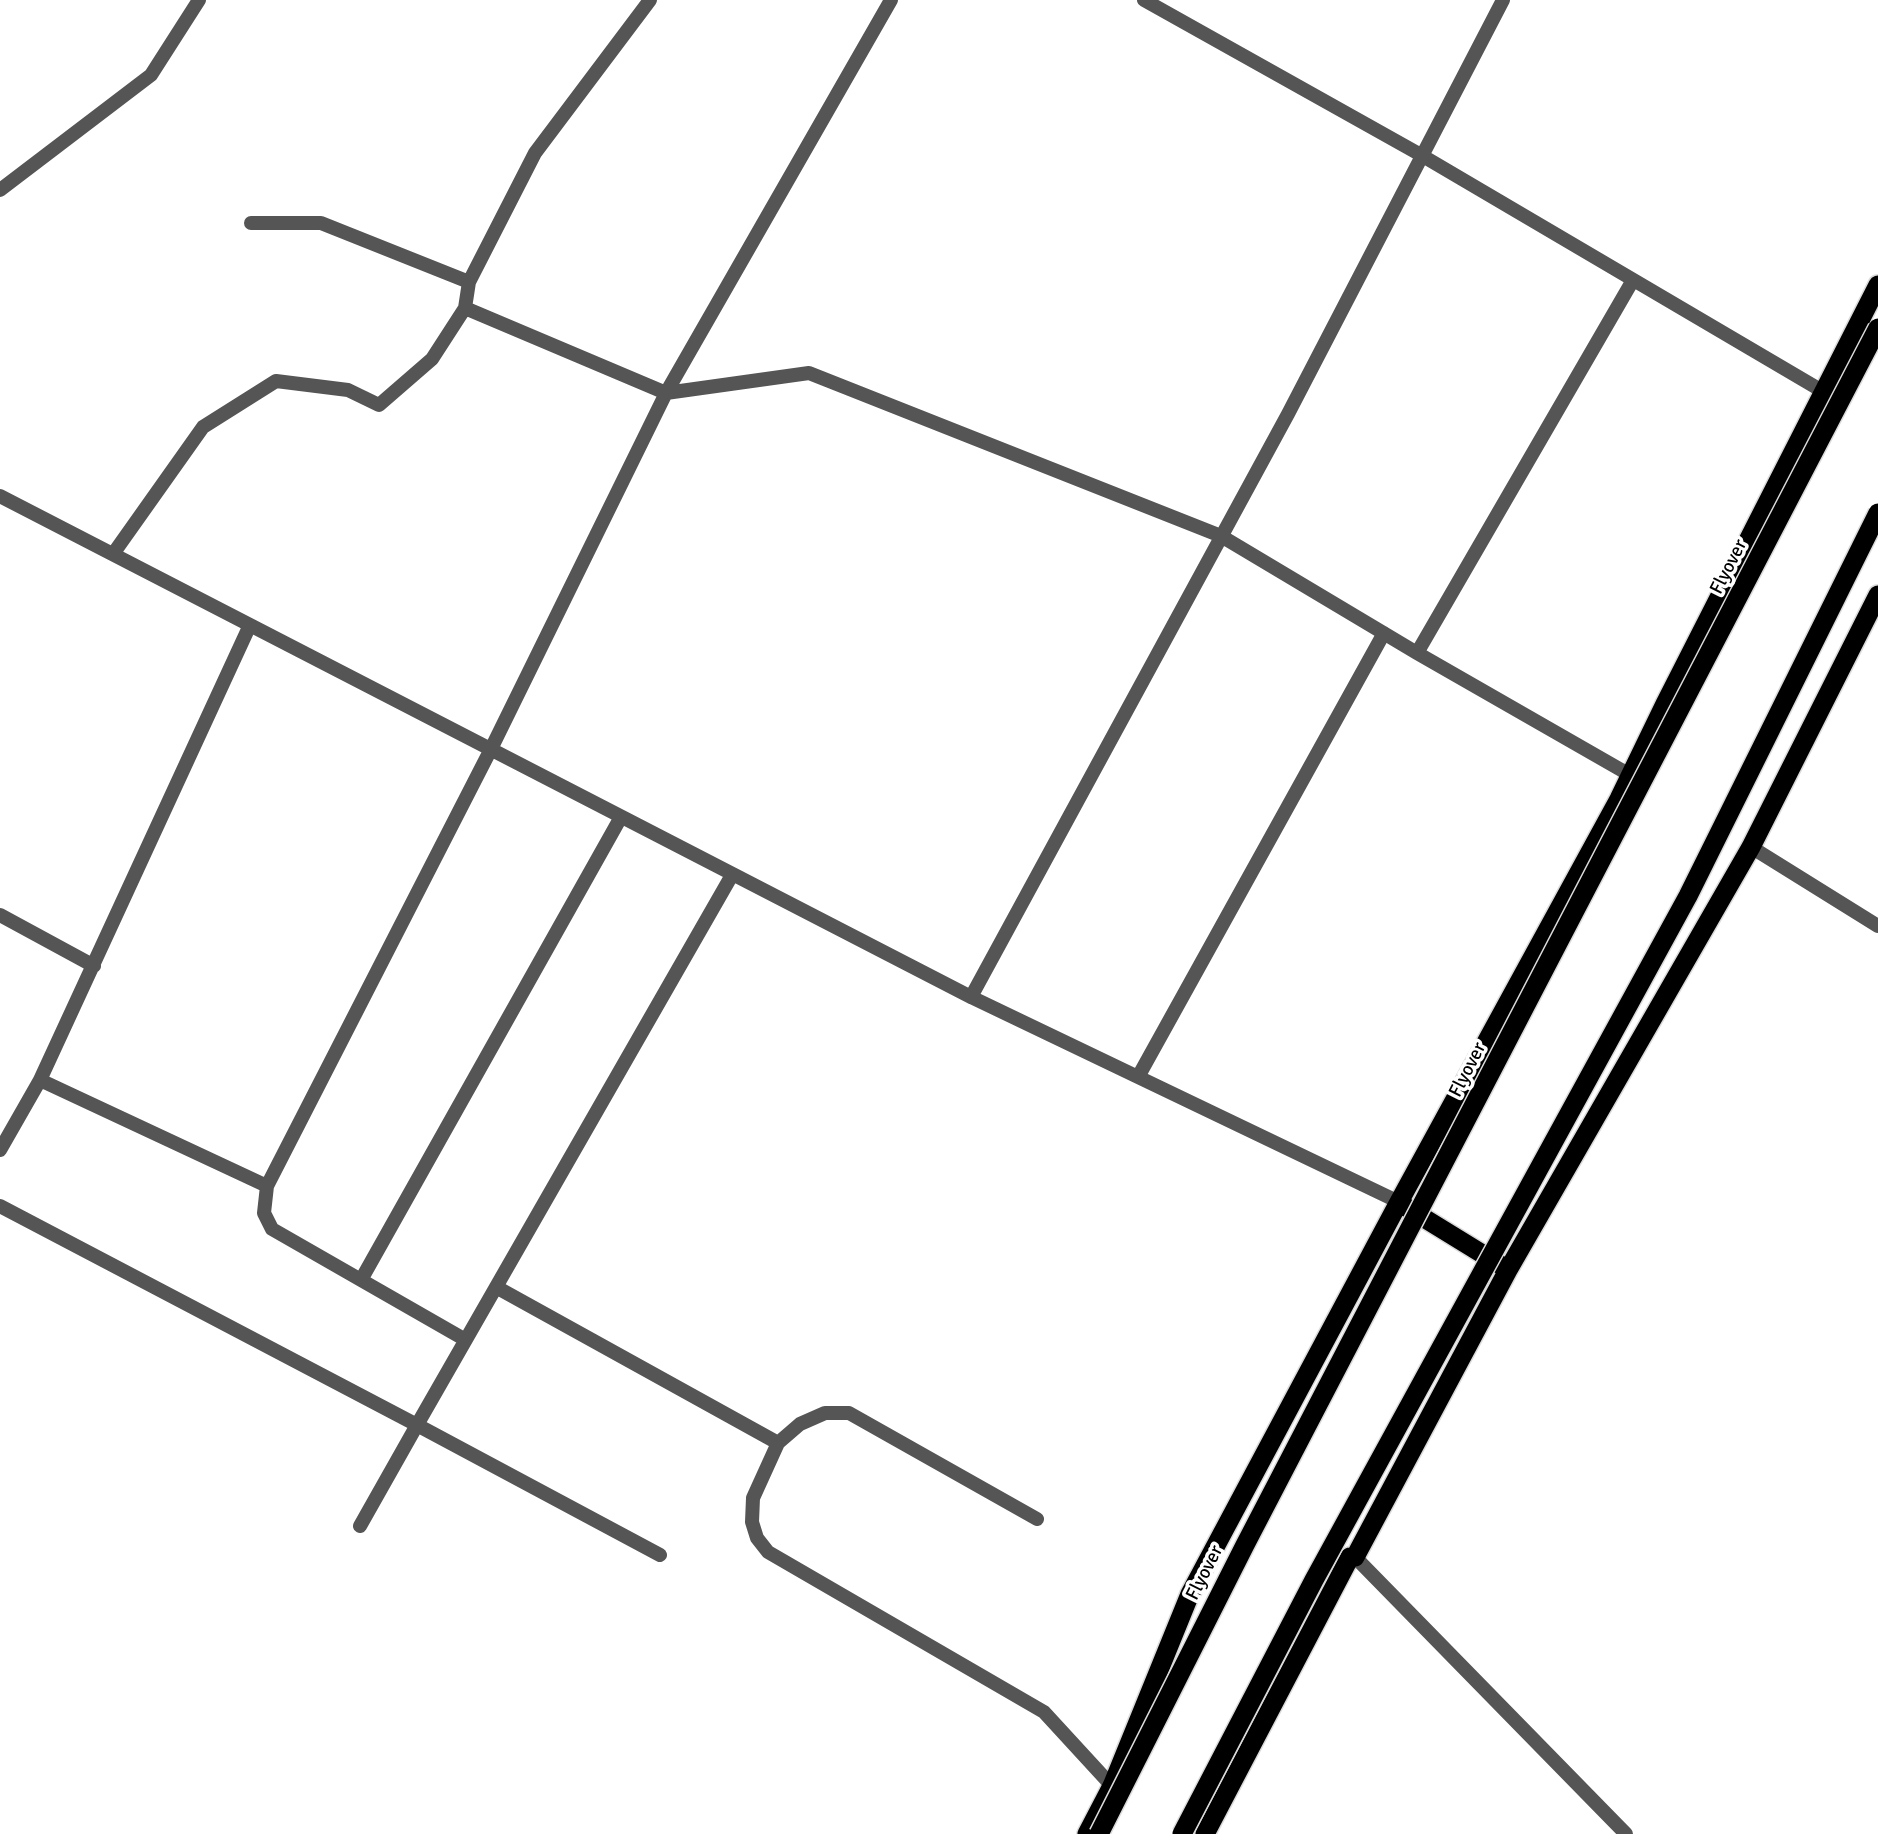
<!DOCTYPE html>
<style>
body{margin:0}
canvas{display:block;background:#fff}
</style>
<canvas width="1878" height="1834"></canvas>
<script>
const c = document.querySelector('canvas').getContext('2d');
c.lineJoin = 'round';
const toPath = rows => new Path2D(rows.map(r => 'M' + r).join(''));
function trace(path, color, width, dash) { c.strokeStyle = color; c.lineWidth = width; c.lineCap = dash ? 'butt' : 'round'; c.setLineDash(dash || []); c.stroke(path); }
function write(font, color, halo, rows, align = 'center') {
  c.font = font + ' Signika,sans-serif'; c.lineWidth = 7; c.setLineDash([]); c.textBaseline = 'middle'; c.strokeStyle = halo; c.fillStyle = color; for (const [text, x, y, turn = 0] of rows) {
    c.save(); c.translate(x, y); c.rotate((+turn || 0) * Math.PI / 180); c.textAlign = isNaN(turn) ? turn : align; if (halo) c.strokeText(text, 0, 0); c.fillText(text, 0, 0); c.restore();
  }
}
const minor = toPath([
 [1144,0,1421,155,1824,392],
 [0,190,151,75,199,0],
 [251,223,321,223,469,282],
 [465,308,666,393,809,373,1221,536,1417,653,1630,775],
 [0,496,971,997,1399,1202],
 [113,554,203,427,276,381,348,390,379,405,432,359,465,308,469,282,535,153,650,0],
 [1417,653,1633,280],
 [1751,847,1878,926],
 [0,915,94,966],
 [971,997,1288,414,1503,0],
 [1138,1077,1384,633],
 [40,1080,267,1186],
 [0,1150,40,1080,250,625],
 [0,1206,417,1425,732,875],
 [361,1280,621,817],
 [496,1287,778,1443,753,1498,752,1522,757,1538,768,1552,1044,1712,1112,1786],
 [464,1339,272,1229,264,1213,267,1186,491,749,666,393,891,0],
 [778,1443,800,1424,825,1413,849,1413,1037,1519],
 [360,1526,417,1425,660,1555],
 [1355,1557,1626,1834]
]);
const trunk = toPath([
 [1406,1207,1502,1266],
 [1087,1834,1112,1786,1190,1594,1399,1202,1619,799,1665,704,1878,285],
 [1205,1834,1350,1557,1355,1557,1508,1270,1751,847,1878,595]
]);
const trunkBridge = toPath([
 [1099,1834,1245,1545,1878,328],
 [1182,1834,1314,1580,1688,896,1878,513]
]);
const streetNames = [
 ["Flyover",1729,567,-63],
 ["Flyover",1468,1070,-63],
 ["Flyover",1205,1573,-63]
];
trace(trunk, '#dbdbdb', 22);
trace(minor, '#555', 14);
trace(trunk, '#000', 19);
trace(trunkBridge, '#dbdbdb', 22, []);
trace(trunkBridge, '#000', 19);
write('19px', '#000', '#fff', streetNames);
</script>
